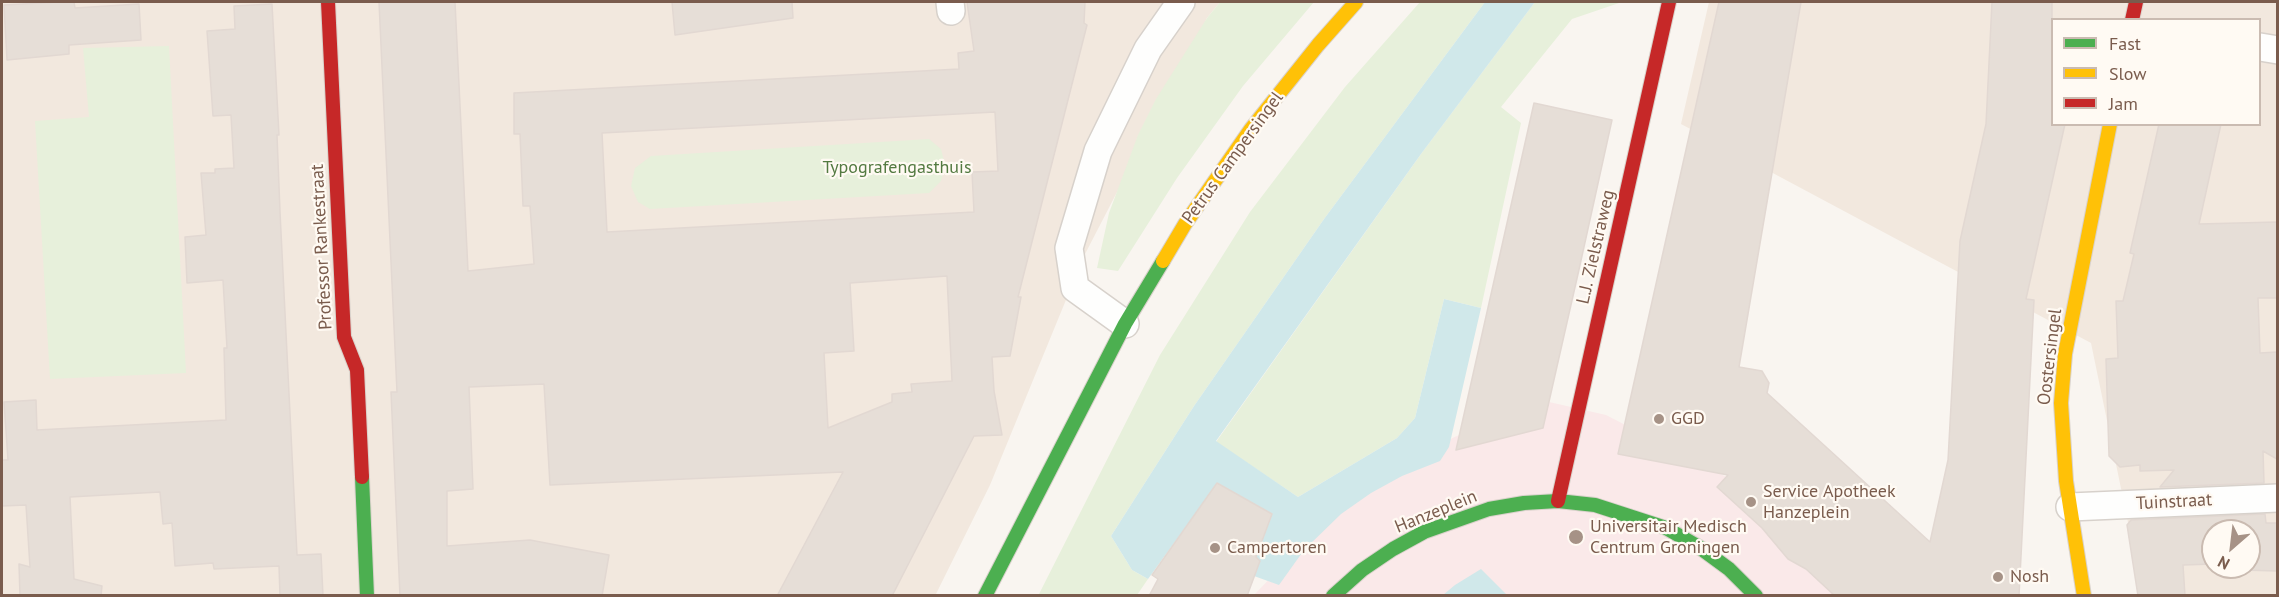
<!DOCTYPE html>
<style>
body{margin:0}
#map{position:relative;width:2279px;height:597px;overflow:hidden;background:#f9f5f0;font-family:"PT Sans",sans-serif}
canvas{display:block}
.frame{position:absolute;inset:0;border:3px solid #7a5c4d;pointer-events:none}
.legend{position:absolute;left:2051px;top:18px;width:210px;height:108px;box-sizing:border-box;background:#fffaf3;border:2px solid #cabbb1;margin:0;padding:8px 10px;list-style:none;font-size:18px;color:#7a5c4d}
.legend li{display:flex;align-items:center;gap:12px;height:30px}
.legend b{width:30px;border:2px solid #cabbb1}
.north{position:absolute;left:2201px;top:519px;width:60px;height:60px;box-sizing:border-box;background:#fffaf3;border:2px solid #cabbb1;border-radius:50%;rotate:208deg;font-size:16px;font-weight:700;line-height:24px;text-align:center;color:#7a5c4d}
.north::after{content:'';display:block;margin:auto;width:21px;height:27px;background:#a69286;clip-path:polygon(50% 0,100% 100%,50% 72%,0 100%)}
</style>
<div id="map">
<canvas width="2279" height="597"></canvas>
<div class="frame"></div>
<ul class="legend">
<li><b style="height:8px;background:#4caf50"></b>Fast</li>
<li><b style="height:8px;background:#ffc107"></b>Slow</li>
<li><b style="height:8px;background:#c62828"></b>Jam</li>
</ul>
<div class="north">N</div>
</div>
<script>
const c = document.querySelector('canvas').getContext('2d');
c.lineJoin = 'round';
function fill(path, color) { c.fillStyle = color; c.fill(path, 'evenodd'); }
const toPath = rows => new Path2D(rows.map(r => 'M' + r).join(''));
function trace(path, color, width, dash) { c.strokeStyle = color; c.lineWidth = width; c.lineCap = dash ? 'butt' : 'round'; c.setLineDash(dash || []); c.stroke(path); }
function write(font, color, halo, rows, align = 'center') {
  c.font = font + ' "PT Sans",sans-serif'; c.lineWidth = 4.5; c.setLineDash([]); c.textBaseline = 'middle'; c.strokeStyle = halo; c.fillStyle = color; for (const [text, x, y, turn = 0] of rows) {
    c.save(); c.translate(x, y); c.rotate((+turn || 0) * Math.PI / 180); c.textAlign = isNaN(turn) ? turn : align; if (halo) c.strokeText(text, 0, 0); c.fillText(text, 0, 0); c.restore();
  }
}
const residential = toPath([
 [2,2,1220,2,1207,18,1084,256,990,485,935,596,2,595],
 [1709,2,2277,2,2277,595,2143,595,2091,343,1681,124],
 [2052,20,2260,20,2260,124,2052,124],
 [2213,531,2249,531,2249,567,2213,567]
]);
const medical = toPath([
 [1536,399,1606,415,1956,595,1253,596,1367,478]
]);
const green = toPath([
 [1220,2,1314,2,1243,86,1177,178,1118,271,1097,268,1109,213,1138,135,1156,99,1207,18],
 [1420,2,1485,2,1324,219,1194,406,1111,536,1132,570,1148,579,1137,595,1038,596,1160,355,1250,212,1345,87],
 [1535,2,1622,2,1572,19,1501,107,1521,123,1481,308,1444,299,1415,418,1397,438,1298,497,1216,442,1421,154],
 [169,46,186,373,50,379,35,121,89,117,83,48],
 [929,139,941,149,945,165,941,181,929,193,650,209,638,202,631,186,635,168,651,156]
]);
const water = toPath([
 [1485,2,1535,2,1421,154,1216,441,1298,497,1397,438,1415,418,1444,299,1481,308,1449,447,1440,461,1402,476,1371,493,1341,514,1304,550,1279,585,1254,576,1256,557,1217,484,1148,579,1132,570,1111,536,1194,406,1324,219],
 [1481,569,1507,595,1443,595,1455,585]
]);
const building = toPath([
 [58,2,74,2,75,8,139,4,141,40,69,45,69,54,7,60,4,5,58,2],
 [379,2,455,2,468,271,534,264,530,206,523,206,520,134,514,134,514,93,959,69,958,53,974,51,967,2,1085,2,1084,23,1087,25,1018,297,1021,297,1010,356,992,357,994,391,1002,435,974,436,892,596,777,596,843,472,550,485,544,384,469,387,473,489,447,491,447,546,530,540,609,555,602,596,400,596,391,392,397,392,379,2],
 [995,112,998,171,972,172,974,212,607,232,602,133,995,112],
 [947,276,952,381,911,384,912,392,892,394,892,402,828,428,824,353,854,351,850,283,947,276],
 [672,2,792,2,793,18,675,35,672,2],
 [1719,2,1801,2,1739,367,1762,371,1769,383,1767,393,1930,542,1948,460,1960,241,1986,124,1992,2,2052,2,2052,124,2065,124,2026,299,2034,300,2019,596,1835,596,1806,569,1788,559,1762,528,1717,487,1728,475,1618,454,1719,2],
 [272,4,279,135,277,135,280,212,297,555,321,554,323,596,280,596,279,566,214,569,213,563,175,566,172,523,163,524,160,492,70,497,74,579,102,586,101,596,20,596,19,564,30,567,26,505,2,506,2,460,8,460,4,402,36,400,37,430,226,420,224,348,227,348,223,280,187,283,185,237,206,235,201,173,215,173,215,169,234,168,231,115,213,116,207,31,235,29,234,6,272,4],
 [1534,103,1612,120,1578,274,1543,428,1456,450,1534,103],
 [2159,124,2221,124,2199,224,2277,222,2277,298,2258,298,2260,353,2277,352,2277,459,2263,451,2264,483,2160,487,2174,470,2140,471,2140,465,2120,467,2109,456,2106,359,2118,358,2116,301,2123,301,2134,254,2130,253,2159,124],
 [1217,483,1272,514,1256,557,1260,561,1247,596,1149,596,1158,579,1152,575,1217,483],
 [2265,514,2266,523,2277,523,2277,571,2242,570,2242,567,2249,567,2249,531,2213,531,2213,564,2183,565,2185,596,2138,596,2127,525,2131,520,2265,514]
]);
const street = toPath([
 [950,2,951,11],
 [2260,47,2278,50],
 [1125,324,1075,288,1069,248,1098,151,1148,49,1181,2],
 [2070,507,2278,498]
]);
const fast = toPath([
 [362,477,367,596],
 [985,596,1125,324,1163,261],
 [1333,596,1362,570,1393,549,1424,532,1489,509,1524,503,1558,501,1595,505,1666,528,1699,547,1729,569,1756,596]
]);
const slow = toPath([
 [1163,261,1185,224,1251,129,1318,45,1356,2],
 [2084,596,2066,481,2061,403,2065,354,2110,124]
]);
const jam = toPath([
 [328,2,344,337,357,370,362,477],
 [2132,20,2136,2],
 [1558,501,1669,2]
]);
const markers = [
 [1659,419,6,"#a69286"],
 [1751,502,6,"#a69286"],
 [1576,537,8,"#a69286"],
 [1215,548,6,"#a69286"],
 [1998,577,6,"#a69286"]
];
const streetNames = [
 ["Petrus Campersingel",1233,158,-54],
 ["Professor Rankestraat",322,247,-93],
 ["L.J. Zielstraweg",1596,247,-77],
 ["Oostersingel",2050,357,-83],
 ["Tuinstraat",2174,502,-3],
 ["Hanzeplein",1436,512,-22]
];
const parkNames = [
 ["Typografengasthuis",897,168]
];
const poiNames = [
 ["GGD",1671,419],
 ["Service Apotheek",1763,492],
 ["Hanzeplein",1763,513],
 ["Universitair Medisch",1590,527],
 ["Centrum Groningen",1590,548],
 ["Campertoren",1227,548],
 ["Nosh",2010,577]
];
fill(residential, '#f2e8de');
fill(medical, '#fae9e9');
fill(green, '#e7f0db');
fill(water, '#d0e8ea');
fill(building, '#e6ded7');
trace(building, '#e2d8d2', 1.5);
trace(street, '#d7d1cb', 30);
trace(fast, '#d9d2cb', 16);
trace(slow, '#d9d2cb', 16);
trace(jam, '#d9d2cb', 16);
trace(street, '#fefefd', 27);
trace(fast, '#4caf50', 14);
trace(slow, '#ffc107', 14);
trace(jam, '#c62828', 14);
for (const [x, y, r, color] of markers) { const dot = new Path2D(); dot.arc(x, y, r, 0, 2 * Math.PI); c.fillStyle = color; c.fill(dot); trace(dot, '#fffaf3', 2); }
write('18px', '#7a5c4d', '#fffaf3', streetNames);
write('18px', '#537a41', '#fffaf3', parkNames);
write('18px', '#7a5c4d', '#fffaf3', poiNames, 'left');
</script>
